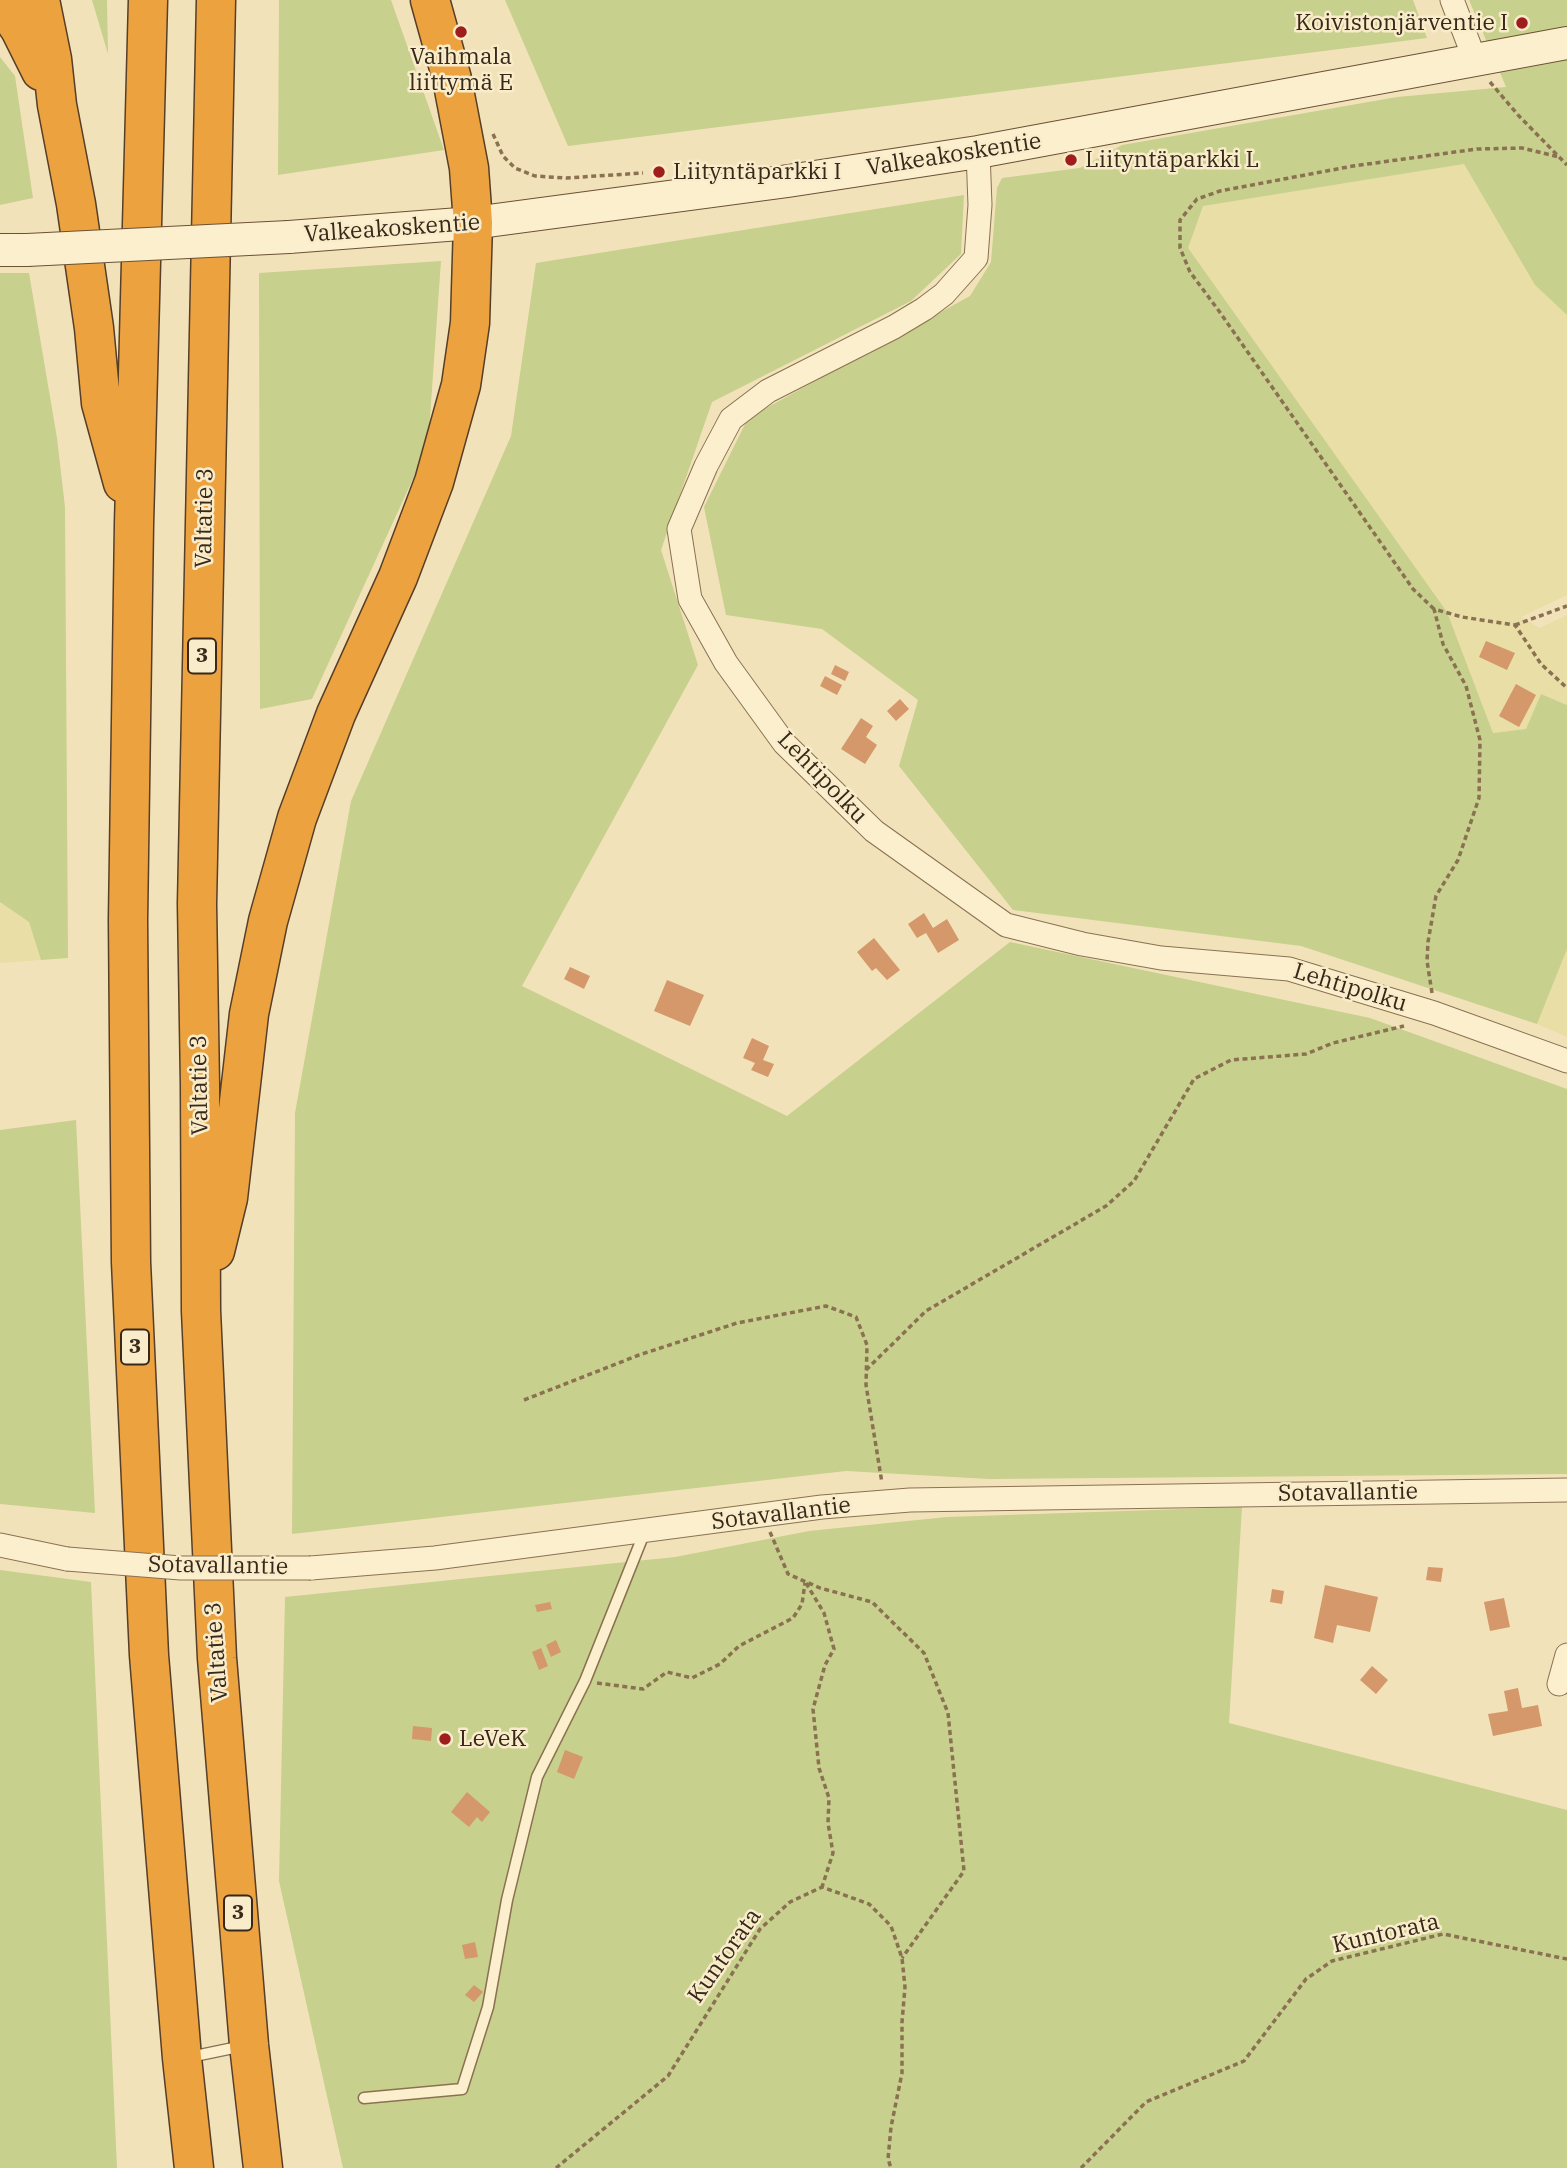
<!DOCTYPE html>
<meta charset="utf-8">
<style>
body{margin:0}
canvas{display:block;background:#f2e2b9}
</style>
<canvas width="1567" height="2168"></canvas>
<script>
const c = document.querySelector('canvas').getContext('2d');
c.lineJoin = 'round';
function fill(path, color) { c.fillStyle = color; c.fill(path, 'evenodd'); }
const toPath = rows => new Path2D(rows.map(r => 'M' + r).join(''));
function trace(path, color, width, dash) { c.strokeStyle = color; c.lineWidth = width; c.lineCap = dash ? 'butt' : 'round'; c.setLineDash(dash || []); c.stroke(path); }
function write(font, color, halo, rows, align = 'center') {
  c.font = font + ' "IBM Plex Serif",serif'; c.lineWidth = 5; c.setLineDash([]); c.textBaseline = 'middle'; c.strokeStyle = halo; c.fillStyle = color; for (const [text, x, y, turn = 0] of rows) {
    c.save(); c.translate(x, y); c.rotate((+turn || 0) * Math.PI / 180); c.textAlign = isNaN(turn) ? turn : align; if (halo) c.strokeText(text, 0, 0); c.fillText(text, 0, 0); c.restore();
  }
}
const farmland = toPath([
 [1464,164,1535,285,1567,315,1567,595,1521,617,1540,628,1567,615,1567,705,1541,694,1526,729,1493,733,1447,612,1187,248,1203,206],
 [0,902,29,922,41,960,0,963],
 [1567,949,1567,1037,1537,1024]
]);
const green = toPath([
 [92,0,107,0,108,54],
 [279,0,391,0,444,150,278,175],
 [505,0,1413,0,1427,38,568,146],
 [1469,0,1567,0,1567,315,1535,285,1464,164,1203,206,1188,248,1447,612,1493,733,1526,729,1541,694,1567,705,1567,949,1537,1024,1301,946,1013,910,899,766,918,700,822,629,726,615,704,507,748,418,970,296,991,262,997,188,1002,178,1080,168,1122,145,1397,97,1506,87],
 [0,57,15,76,33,198,0,205],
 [964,195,961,254,911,301,712,402,661,550,698,665,522,986,787,1116,1010,942,1370,1018,1567,1089,1567,1474,989,1479,846,1471,292,1534,295,1113,351,801,511,436,536,263],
 [441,261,428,446,312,699,260,709,259,273],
 [0,273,29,273,57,438,65,507,68,958,41,960,29,922,0,902],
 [76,1120,95,1513,0,1504,0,1130],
 [1242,1507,1229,1723,1567,1810,1567,2168,343,2168,279,1881,285,1597,675,1557,809,1531,947,1517],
 [0,1570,91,1582,117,2168,0,2168]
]);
const building = toPath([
 [1486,641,1515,653,1507,670,1479,657],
 [835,665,849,672,845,681,831,674],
 [825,676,842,685,837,695,820,686],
 [1516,684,1536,695,1519,727,1499,716],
 [900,699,909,709,896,721,887,711],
 [861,718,873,726,866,737,877,745,865,764,841,749],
 [924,913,933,928,947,919,959,940,938,953,926,933,917,938,908,924],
 [874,938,900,970,887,980,876,968,872,971,857,952],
 [570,967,590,976,584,989,564,979],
 [667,980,704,995,690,1026,654,1011],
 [752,1038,769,1046,763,1060,774,1064,768,1077,751,1070,755,1063,743,1058],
 [1428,1567,1443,1568,1441,1582,1426,1580],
 [1325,1585,1378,1597,1370,1632,1337,1625,1333,1643,1314,1638],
 [1272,1589,1284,1591,1282,1604,1270,1602],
 [1504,1598,1510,1627,1490,1631,1484,1602],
 [550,1602,552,1609,537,1612,535,1605],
 [556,1640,561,1652,551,1657,546,1645],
 [541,1648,548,1666,539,1670,532,1652],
 [1372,1666,1388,1680,1376,1694,1360,1680],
 [1518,1688,1522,1708,1538,1705,1542,1726,1493,1736,1488,1714,1508,1711,1504,1691],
 [413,1726,432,1728,431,1741,412,1739],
 [565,1750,583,1757,574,1779,557,1772],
 [467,1792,490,1812,482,1822,477,1817,469,1827,451,1812],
 [475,1942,478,1957,465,1959,462,1945],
 [474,1985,483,1992,474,2002,465,1995]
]);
const path = toPath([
 [1490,82,1518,115,1567,165],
 [493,134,503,156,515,168,535,176,566,178,643,173],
 [1434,609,1413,589,1219,311,1190,272,1180,248,1180,220,1197,199,1220,191,1353,166,1477,149,1522,148,1559,157],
 [1515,625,1567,606],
 [1432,993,1427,961,1428,942,1436,896,1458,860,1479,798,1480,740,1466,686,1443,644,1434,609,1462,617,1515,625,1541,664,1567,688],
 [866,1370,926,1311,1106,1206,1134,1181,1194,1079,1231,1060,1306,1054,1333,1043,1404,1026],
 [524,1400,639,1355,737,1323,826,1306,856,1317,867,1345,866,1385,882,1483],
 [770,1532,788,1574,820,1588,872,1602,924,1653,948,1713,964,1871,902,1958],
 [806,1583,824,1613,834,1649,825,1665,813,1709,819,1768,829,1798,828,1823,833,1853,822,1887],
 [597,1683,643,1689,667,1672,692,1678,720,1664,739,1646,793,1618,802,1604,805,1583],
 [556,2168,668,2076,760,1929,790,1902,822,1887,869,1904,891,1926,902,1958,905,1987,902,2022,902,2073,891,2127,888,2159,891,2168],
 [1081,2168,1146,2102,1244,2061,1306,1979,1332,1961,1443,1934,1567,1959]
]);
const lane = toPath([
 [190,2057,243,2046],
 [364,2098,462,2089,488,2007,507,1900,537,1777,585,1681,645,1531]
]);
const street = toPath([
 [1452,0,1475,60],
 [978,152,980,205,976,258,944,294,924,309,894,327,768,391,731,419,706,466,679,529,690,599,726,663,784,743,874,831,1006,925,1082,944,1161,958,1289,969,1434,1013,1567,1061],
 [0,1545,67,1559],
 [311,1568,435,1558,822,1507,910,1500,1567,1490],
 [1559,1684,1567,1655]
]);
const secondary = toPath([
 [289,237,473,223,788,181,978,152,1567,43],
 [0,250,27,250]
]);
const highway = toPath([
 [1,0,20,29,41,71],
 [40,0,52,59,57,105,76,204,94,328,101,403,123,483],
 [148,0,134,524,128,920,131,1262,149,1655,182,2058,194,2168],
 [216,0,197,904,200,1085,201,1311,217,1658,249,2045,263,2168],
 [215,1251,228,1198,249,1014,268,921,297,818,336,714,398,577,434,482,461,385,470,323,473,223,469,168,452,79,430,0]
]);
const streetBridge = toPath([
 [67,1559,181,1568,311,1568]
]);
const secondaryBridge = toPath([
 [27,250,289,237]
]);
const markers = [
 [1522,23,7,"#9f1d1d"],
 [461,32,7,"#9f1d1d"],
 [1071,160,7,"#9f1d1d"],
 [659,172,7,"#9f1d1d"],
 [445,1739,7,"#9f1d1d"]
];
const shields = [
 [202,656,28],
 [135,1347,28],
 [238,1913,28]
];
const shieldNames = [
 ["3",202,656],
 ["3",135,1347],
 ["3",238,1913]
];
const poiNames = [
 ["Koivistonjärventie I",1508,23,"right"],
 ["Vaihmala",461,57,"center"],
 ["liittymä E",461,83,"center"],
 ["Liityntäparkki L",1085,160],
 ["Liityntäparkki I",673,172],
 ["LeVeK",459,1739]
];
const streetNames = [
 ["Valkeakoskentie",954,155,-9],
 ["Valkeakoskentie",392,229,-4],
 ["Valtatie 3",205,518,-89],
 ["Lehtipolku",822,778,46],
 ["Lehtipolku",1350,988,17],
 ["Valtatie 3",200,1085,-91],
 ["Sotavallantie",1348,1493,-1],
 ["Sotavallantie",781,1514,-7],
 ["Sotavallantie",218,1566,1],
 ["Valtatie 3",217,1652,-94],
 ["Kuntorata",1386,1934,-13],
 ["Kuntorata",725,1956,-55]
];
fill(farmland, '#e8dea6');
fill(green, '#c8d08d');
fill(building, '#d4986b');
trace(lane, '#8a7152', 13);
trace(street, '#8a7152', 25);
trace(secondary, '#6b5136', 34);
trace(highway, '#573e28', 41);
trace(path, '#8a7152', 3.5, [5, 3.5]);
trace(lane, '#fcefcd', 10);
trace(street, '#fcefcd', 23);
trace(secondary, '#fcefcd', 32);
trace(highway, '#eca23f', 38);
trace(streetBridge, '#8a7152', 25, []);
trace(secondaryBridge, '#6b5136', 34, []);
trace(streetBridge, '#fcefcd', 23);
trace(secondaryBridge, '#fcefcd', 32);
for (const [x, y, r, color] of markers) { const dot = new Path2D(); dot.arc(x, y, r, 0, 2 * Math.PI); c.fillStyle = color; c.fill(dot); trace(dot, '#f9ecca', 2.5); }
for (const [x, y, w] of shields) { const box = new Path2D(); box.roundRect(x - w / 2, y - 17.5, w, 35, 5); c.fillStyle = '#f9ecca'; c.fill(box); trace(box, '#372819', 2); }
write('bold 21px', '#372819', null, shieldNames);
write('23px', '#372819', '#f9ecca', poiNames, 'left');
write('23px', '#372819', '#f9ecca', streetNames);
</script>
